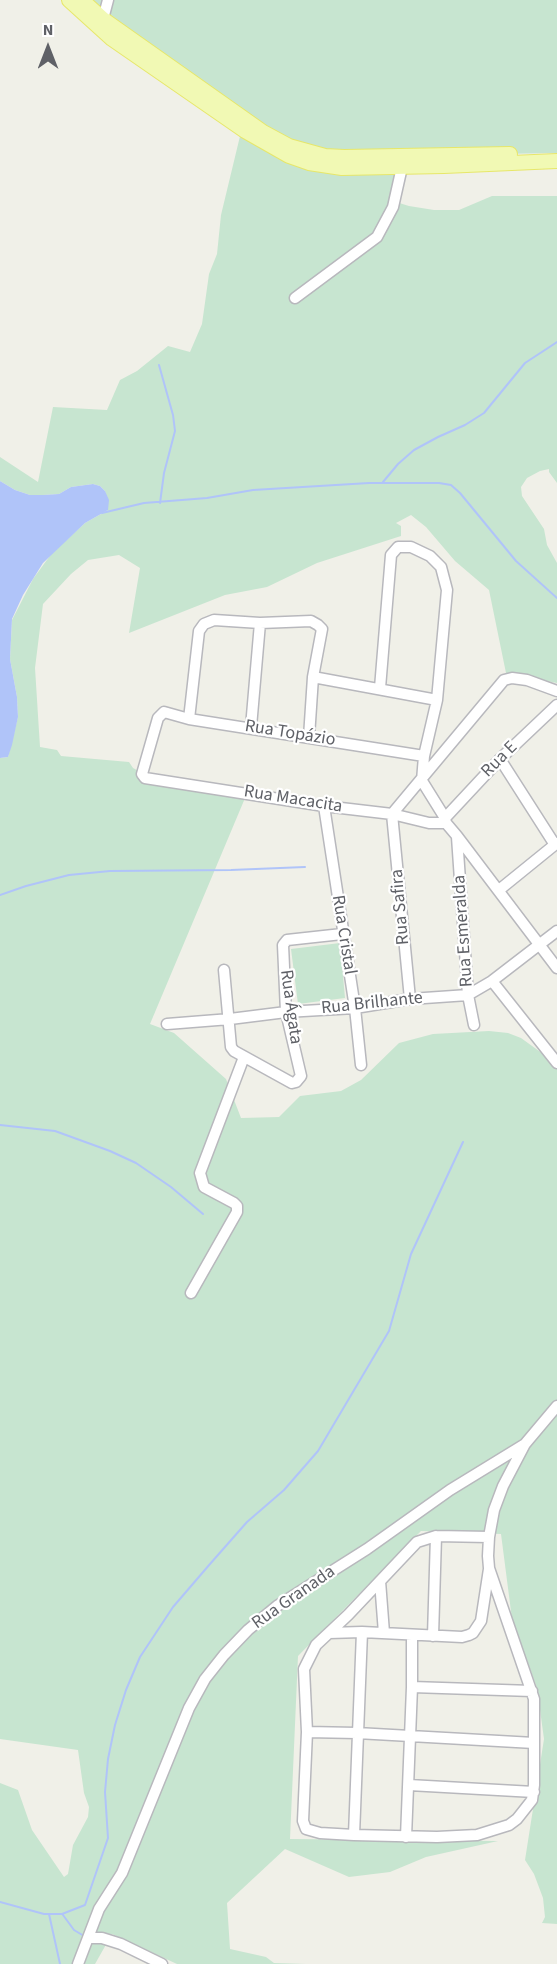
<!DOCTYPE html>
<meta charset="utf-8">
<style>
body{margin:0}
#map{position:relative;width:557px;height:1964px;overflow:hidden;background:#f0f0e8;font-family:"Source Sans 3",sans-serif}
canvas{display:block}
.north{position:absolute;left:18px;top:18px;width:60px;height:60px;-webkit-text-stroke:4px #fff;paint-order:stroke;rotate:0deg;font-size:16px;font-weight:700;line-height:24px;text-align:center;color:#5f6167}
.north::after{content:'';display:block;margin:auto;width:21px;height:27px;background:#5f6167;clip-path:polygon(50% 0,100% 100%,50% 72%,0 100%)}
</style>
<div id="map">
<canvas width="557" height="1964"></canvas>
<div class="north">N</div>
</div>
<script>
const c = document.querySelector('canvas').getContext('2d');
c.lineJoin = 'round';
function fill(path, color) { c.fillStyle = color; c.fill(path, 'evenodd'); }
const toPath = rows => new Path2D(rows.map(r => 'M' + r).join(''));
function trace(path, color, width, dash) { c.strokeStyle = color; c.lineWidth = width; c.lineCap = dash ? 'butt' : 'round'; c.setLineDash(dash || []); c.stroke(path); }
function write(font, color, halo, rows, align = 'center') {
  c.font = font + ' "Source Sans 3",sans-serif'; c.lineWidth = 4.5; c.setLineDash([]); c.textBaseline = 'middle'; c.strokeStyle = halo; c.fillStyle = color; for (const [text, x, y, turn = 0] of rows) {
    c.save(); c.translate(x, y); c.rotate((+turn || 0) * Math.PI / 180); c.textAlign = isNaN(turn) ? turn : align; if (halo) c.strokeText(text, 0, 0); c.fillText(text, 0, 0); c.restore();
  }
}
const green = toPath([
 [84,0,557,0,557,153,374,156,292,145],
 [241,132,277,158,323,173,373,169,403,169,396,202,409,206,434,210,459,210,492,196,557,196,557,483,549,472,549,469,540,471,527,478,521,487,522,496,544,529,547,545,557,563,557,683,506,673,489,590,455,561,426,527,411,515,396,523,401,526,401,536,317,563,267,587,225,595,129,633,140,568,119,555,88,560,71,574,43,604,35,668,40,747,57,750,61,756,129,762,133,768,146,775,248,791,150,1024,174,1033,226,1079,241,1118,279,1117,300,1096,341,1091,361,1080,399,1043,433,1034,489,1031,508,1033,521,1038,557,1064,557,1924,542,1923,545,1917,543,1898,534,1874,525,1860,544,1739,537,1688,512,1619,501,1534,421,1531,298,1656,290,1839,498,1841,426,1857,390,1872,349,1877,285,1849,227,1903,230,1949,266,1957,274,1963,306,1964,177,1964,112,1934,95,1964,0,1964,0,1783,18,1790,32,1830,64,1877,68,1874,73,1845,88,1817,89,1807,84,1793,78,1750,0,1739,0,758,8,757,18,717,17,697,10,659,12,620,33,579,52,553,85,523,108,510,105,491,100,486,93,484,71,487,59,494,43,495,30,495,15,490,0,481,0,457,38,482,53,407,107,410,120,380,137,371,168,346,190,352,202,324,209,274,217,254,221,215],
 [340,943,345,998,298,1004,291,949]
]);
const water = toPath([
 [0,481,15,490,30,495,43,495,59,494,71,487,93,484,100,486,105,491,109,500,108,510,85,523,43,563,23,595,12,619,10,659,17,697,18,717,12,745,8,757,0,758]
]);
const stream = toPath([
 [159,365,173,415,175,431,164,473,160,503],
 [383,482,398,464,414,450,438,437,465,425,484,413,525,363,557,342],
 [102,513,144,503,207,498,253,490,369,483,439,483,451,485,460,493,516,561,557,598],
 [0,895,26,886,69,875,110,871,231,870,305,867],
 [0,1125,55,1131,110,1151,136,1163,171,1187,203,1214],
 [0,1902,44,1914,62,1914,85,1905,108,1838,105,1792,108,1759,115,1725,126,1690,140,1657,173,1607,210,1564,247,1522,284,1490,318,1451,389,1331,411,1254,463,1142],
 [49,1914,60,1964],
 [63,1915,74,1930,84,1936]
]);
const minor = toPath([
 [103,19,108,0],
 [295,298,377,237,393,207,402,167],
 [313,677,437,700],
 [380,688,391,555,398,547,411,547,430,556,441,567,447,590,437,700,424,756,422,781,445,818,446,823,457,836,557,968],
 [189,719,199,631,204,624,214,620,260,623,311,621,318,625,322,629,313,677,309,737],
 [251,727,260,623],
 [424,756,189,719,164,712,158,718,142,774,145,778,324,806,392,814,429,823,446,823],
 [500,759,555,845],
 [324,806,355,1008,361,1065],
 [445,818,500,759,557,705],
 [457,837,468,995,474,1025],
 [499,890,557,843],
 [224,970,231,1047,234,1051,292,1083,296,1082,301,1076,286,1012,283,945,287,940,342,934],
 [492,981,557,1063],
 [410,999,392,814,504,680,512,678,527,680,557,691],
 [167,1024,230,1019,286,1012,355,1008,410,999,468,995,492,981,557,931],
 [191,1293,237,1212,237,1206,234,1203,204,1187,200,1173,244,1057],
 [489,1537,436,1536,417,1542,348,1615,316,1645,304,1669,307,1732,303,1821,306,1829,320,1833,354,1835,437,1837,477,1835,509,1825,517,1819,532,1800,534,1785,534,1699,489,1568,488,1556,489,1537,494,1510,503,1486,525,1444],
 [380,1581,384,1633],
 [329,1633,362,1632,462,1637,469,1635,473,1633,481,1621,489,1569],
 [433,1636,436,1536],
 [412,1687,532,1691],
 [307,1732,357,1733,534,1743],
 [409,1785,534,1792],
 [354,1835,362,1632],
 [406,1837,412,1687,412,1635],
 [88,1938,102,1938,121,1944,162,1964],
 [78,1964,99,1909,122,1873,189,1708,205,1679,224,1655,248,1630,277,1606,367,1549,450,1490,525,1444,557,1406]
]);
const major = toPath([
 [69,0,112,39,245,131,289,156,309,163,342,168,444,166,557,161],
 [82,0,103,19,263,132,289,146,325,156,344,157,510,154]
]);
const streetNames = [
 ["Rua Topázio",290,734,9],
 ["Rua E",500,760,-45],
 ["Rua Macacita",293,800,9],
 ["Rua Safira",401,907,-95],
 ["Rua Esmeralda",464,931,-94],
 ["Rua Cristal",343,935,81],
 ["Rua Brilhante",372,1004,-6],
 ["Rua Ágata",290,1007,82],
 ["Rua Granada",294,1598,-35]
];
fill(green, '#c7e5d0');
fill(water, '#b0c4f9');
trace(stream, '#b0c4f9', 2);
trace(minor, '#b8b8bd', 13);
trace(major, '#e7e76a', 16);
trace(minor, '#fff', 10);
trace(major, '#f1f9b4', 14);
write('18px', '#5f6167', '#fff', streetNames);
</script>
